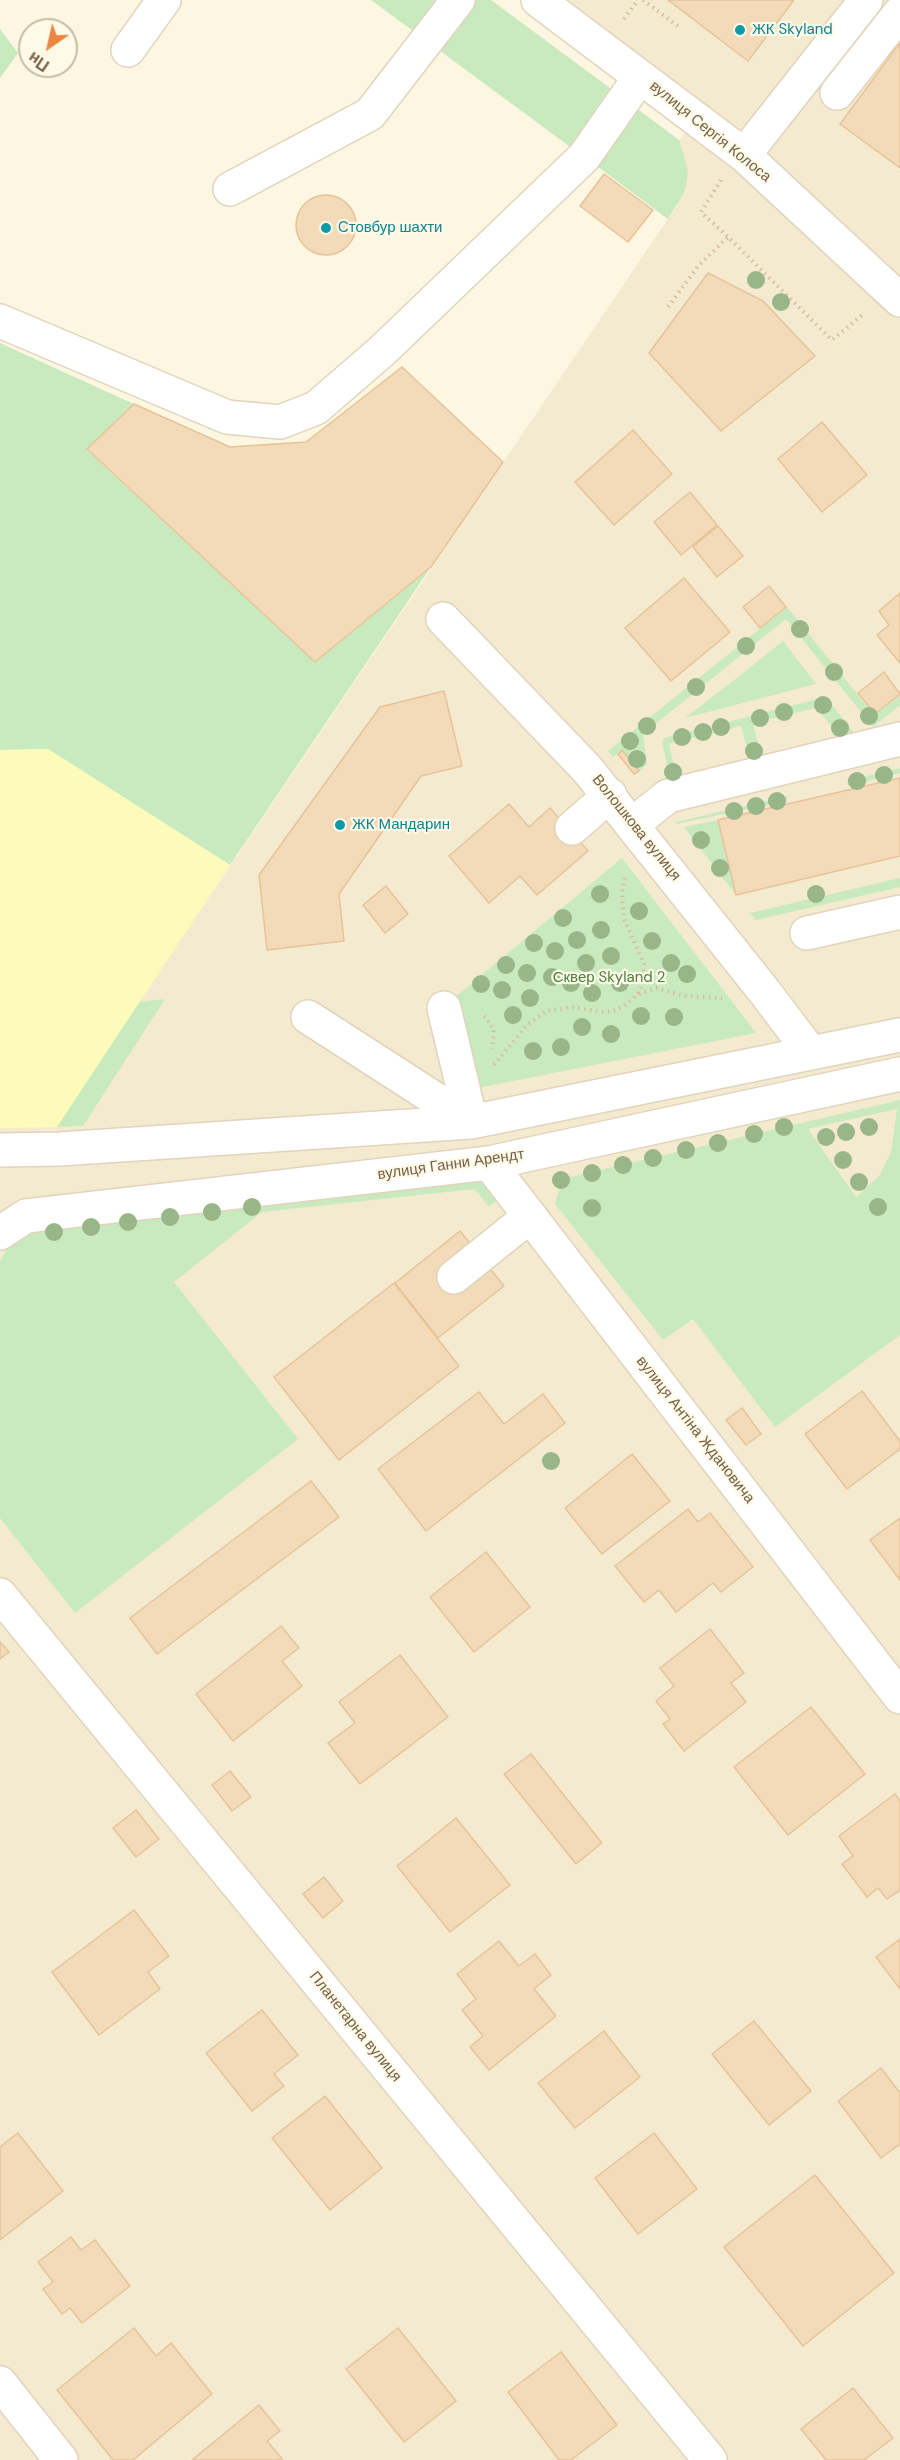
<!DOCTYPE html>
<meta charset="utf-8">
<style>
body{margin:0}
#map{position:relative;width:900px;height:2460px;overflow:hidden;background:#fdf7e1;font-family:"DM Sans",sans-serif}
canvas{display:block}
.north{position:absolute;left:18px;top:18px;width:60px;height:60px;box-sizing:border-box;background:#fffae7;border:2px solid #c7bca7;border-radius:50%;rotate:214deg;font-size:16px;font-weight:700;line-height:24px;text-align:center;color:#746047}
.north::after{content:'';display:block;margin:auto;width:21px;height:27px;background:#ea8742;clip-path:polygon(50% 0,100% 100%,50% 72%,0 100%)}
</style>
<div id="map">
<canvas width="900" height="2460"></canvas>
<div class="north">Пн</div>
</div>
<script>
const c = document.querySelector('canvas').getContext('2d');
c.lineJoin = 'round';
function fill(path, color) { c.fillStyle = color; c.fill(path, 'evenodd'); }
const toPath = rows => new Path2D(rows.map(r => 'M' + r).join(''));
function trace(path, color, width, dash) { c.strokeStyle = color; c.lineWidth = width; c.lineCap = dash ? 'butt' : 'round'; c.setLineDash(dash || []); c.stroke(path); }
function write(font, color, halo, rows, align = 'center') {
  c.font = font + ' "DM Sans",sans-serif'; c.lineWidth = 4.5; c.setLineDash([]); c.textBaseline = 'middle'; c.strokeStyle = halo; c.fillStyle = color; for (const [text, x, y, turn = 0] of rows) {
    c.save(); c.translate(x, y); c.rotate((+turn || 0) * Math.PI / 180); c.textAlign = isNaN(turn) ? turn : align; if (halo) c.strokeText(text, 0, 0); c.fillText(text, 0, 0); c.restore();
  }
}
const residential = toPath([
 [560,0,849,0,744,137],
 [866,0,900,0,900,2460,0,2460,0,1009,138,1002,676,207,685,158,679,140,696,119,744,155]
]);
const green = toPath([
 [371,0,491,0,614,91,573,149],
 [0,29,18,53,0,78],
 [635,107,679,140,685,158,688,173,685,191,668,219,594,164],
 [0,343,134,404,87,450,315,662,431,567,230,865,48,749,0,750],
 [787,607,874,715,900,696,900,705,873,727,786,619,643,734,647,764,639,771,622,750,613,757,608,751],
 [783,641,816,684,685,718,743,673],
 [826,697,854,733,840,736,816,708,753,723,761,756,750,759,741,726,669,744,677,778,671,779,662,743,664,738],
 [900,768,900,773,848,786,847,781],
 [787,796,787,801,676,824,676,822],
 [718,820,736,895,684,827],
 [622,858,756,1033,473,1089,453,999],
 [900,878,900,887,756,920,750,913],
 [165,999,83,1126,57,1127,138,1002],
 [900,1100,900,1335,775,1427,693,1319,663,1340,555,1204,560,1186,557,1180],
 [897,1109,891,1152,879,1176,856,1197,808,1129],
 [484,1170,503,1195,489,1207,475,1189,262,1212,174,1282,298,1439,75,1613,0,1518,0,1261,14,1238,34,1231]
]);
const sand = toPath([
 [48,749,230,865,57,1127,0,1128,0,750]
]);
const building = toPath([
 [668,0,794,0,748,61,668,0],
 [900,43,900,168,840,124,900,43],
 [604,174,653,210,628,242,580,206,604,174],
 '296 225a30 30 0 1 1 60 0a30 30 0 1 1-60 0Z',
 [708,273,763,301,815,356,721,431,649,353,708,273],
 [402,367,503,462,431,567,315,662,87,449,134,404,230,447,306,442,402,367],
 [822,422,867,475,822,512,778,459,822,422],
 [633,430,672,474,614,525,575,482,633,430],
 [690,492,717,525,681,555,654,522,690,492],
 [718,526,743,556,717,577,693,547,718,526],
 [684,578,730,632,671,681,625,628,684,578],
 [769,586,786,607,760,628,743,607,769,586],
 [900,593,900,663,877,635,889,625,879,611,900,593],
 [884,672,900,694,875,714,858,693,884,672],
 [444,691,462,766,421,776,339,894,344,941,267,950,259,875,380,707,444,691],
 [622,750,639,771,634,774,618,754,622,750],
 [900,778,900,856,736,895,718,820,900,778],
 [509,804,529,827,550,808,588,851,537,895,520,876,489,903,449,856,509,804],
 [386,886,408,914,385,933,363,905,386,886],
 [460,1231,504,1286,438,1338,395,1283,460,1231],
 [394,1283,459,1366,339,1460,274,1377,394,1283],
 [862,1391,900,1441,900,1449,847,1489,805,1434,862,1391],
 [479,1392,504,1424,543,1394,565,1423,426,1531,378,1469,479,1392],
 [742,1408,761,1434,746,1445,726,1420,742,1408],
 [632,1454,670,1501,602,1554,565,1508,632,1454],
 [311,1481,339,1517,157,1654,130,1618,311,1481],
 [688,1509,698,1522,710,1513,753,1567,721,1592,713,1583,676,1612,659,1590,644,1602,615,1566,688,1509],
 [900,1518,900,1580,870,1540,900,1518],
 [486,1552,530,1607,474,1652,430,1597,486,1552],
 [281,1626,299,1648,282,1661,302,1686,233,1741,196,1694,281,1626],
 [710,1629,744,1673,731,1683,746,1702,684,1751,663,1724,670,1719,656,1701,674,1686,660,1668,710,1629],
 [0,1642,9,1652,0,1659,0,1642],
 [400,1655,448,1717,360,1784,328,1743,355,1723,339,1702,400,1655],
 [811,1707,865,1774,788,1835,734,1767,811,1707],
 [531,1754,602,1843,576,1864,504,1774,531,1754],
 [230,1771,251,1797,232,1811,212,1785,230,1771],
 [895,1794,900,1801,900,1890,887,1899,878,1888,867,1897,842,1864,853,1856,839,1836,895,1794],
 [136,1810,159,1839,136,1857,113,1828,136,1810],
 [456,1818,510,1885,450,1932,397,1866,456,1818],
 [324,1877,343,1901,323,1918,303,1894,324,1877],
 [134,1910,169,1956,148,1972,160,1989,99,2035,52,1972,134,1910],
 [900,1939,900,1989,876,1957,900,1939],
 [499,1941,519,1966,535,1954,551,1975,534,1989,556,2016,489,2070,470,2047,483,2036,462,2010,476,1999,457,1974,499,1941],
 [262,2010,298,2055,274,2074,284,2086,252,2111,206,2053,262,2010],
 [754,2021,811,2091,769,2125,712,2054,754,2021],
 [604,2031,640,2077,575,2128,538,2083,604,2031],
 [881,2068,900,2093,900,2144,881,2158,838,2101,881,2068],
 [325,2096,382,2168,330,2210,272,2138,325,2096],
 [18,2133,63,2191,0,2240,0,2147,18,2133],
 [654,2133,697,2189,638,2234,595,2178,654,2133],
 [815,2175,894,2273,803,2346,724,2247,815,2175],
 [71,2237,81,2250,95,2240,130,2286,82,2323,70,2308,62,2314,43,2289,53,2282,38,2262,71,2237],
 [134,2328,156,2356,171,2343,212,2394,133,2460,113,2460,57,2390,134,2328],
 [398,2328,456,2401,404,2442,346,2369,398,2328],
 [561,2352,617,2425,571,2460,559,2460,508,2392,561,2352],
 [853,2388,893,2438,864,2460,826,2460,801,2429,853,2388],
 [259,2405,280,2431,267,2441,283,2460,192,2460,259,2405]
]);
const path = toPath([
 [643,0,679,27],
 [624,19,638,0],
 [721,180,701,212,728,237],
 [668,307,699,265,728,237,832,340,862,315],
 [639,994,656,988,685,996,722,998],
 [484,1016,494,1029,492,1049],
 [494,1065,526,1026,546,1011,574,1007,601,1012,613,1011,624,1006,637,995,643,984,644,964,624,919,622,893,625,875]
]);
const minor = toPath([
 [538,0,744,155,900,300],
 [128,50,164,0],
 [837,93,900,13],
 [744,155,866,0],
 [230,189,370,114,458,0],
 [0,321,227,417,280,422,316,408,382,351,584,157,640,77],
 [443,619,587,769,764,991,811,1053],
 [633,824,668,796,900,739],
 [572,828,610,795],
 [807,933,900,912],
 [444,1008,471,1122],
 [308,1017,471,1122],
 [0,1150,59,1149,471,1122,900,1035],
 [489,1163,900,1697],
 [0,1233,26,1216,489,1163,900,1074],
 [454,1277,530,1216],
 [0,1595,710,2460],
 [0,2383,61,2460]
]);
const trees = [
 [756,280],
 [781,302],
 [800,629],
 [746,646],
 [834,672],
 [696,687],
 [823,705],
 [784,712],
 [869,716],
 [760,718],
 [647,726],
 [721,727],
 [840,728],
 [703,732],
 [682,737],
 [630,741],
 [754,751],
 [637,759],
 [673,772],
 [884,775],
 [857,781],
 [777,801],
 [756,806],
 [734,811],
 [701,840],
 [720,868],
 [600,894],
 [816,894],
 [639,911],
 [563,918],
 [601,930],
 [577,940],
 [652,941],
 [534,943],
 [555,951],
 [611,956],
 [586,963],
 [671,963],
 [506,965],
 [527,973],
 [687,974],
 [552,977],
 [571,983],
 [620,983],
 [481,984],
 [502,990],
 [592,993],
 [530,998],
 [513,1015],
 [641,1016],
 [674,1017],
 [582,1027],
 [611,1034],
 [561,1047],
 [533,1051],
 [784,1127],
 [869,1127],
 [846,1132],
 [754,1134],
 [826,1137],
 [718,1143],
 [686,1150],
 [653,1158],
 [843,1160],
 [623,1165],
 [592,1173],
 [561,1180],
 [859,1182],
 [252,1207],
 [878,1207],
 [592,1208],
 [212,1212],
 [170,1217],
 [128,1222],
 [91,1227],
 [54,1232],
 [551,1461]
];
const markers = [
 [740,30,6,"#0f9aa8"],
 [326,228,6,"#0f9aa8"],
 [340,825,6,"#0f9aa8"]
];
const cultureNames = [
 ["ЖК Skyland",752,30],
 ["Cтовбур шахти",338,228],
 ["ЖК Мандарин",352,825]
];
const streetNames = [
 ["вулиця Сергія Колоса",710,132,39],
 ["Волошкова вулиця",636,828,51],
 ["вулиця Ганни Арендт",451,1165,-8],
 ["вулиця Антіна Ждановича",695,1430,52],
 ["Планетарна вулиця",355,2027,51]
];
const parkNames = [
 ["Сквер Skyland 2",609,978]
];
fill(residential, '#f4eacf');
fill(green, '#c9eabf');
fill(sand, '#fdfbba');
fill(building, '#f3dab8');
trace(building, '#e6c498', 1.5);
trace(minor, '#e1d4bd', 36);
trace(path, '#d7be9b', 4, [1.5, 4.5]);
trace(minor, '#fff', 33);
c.fillStyle = '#99b689';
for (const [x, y] of trees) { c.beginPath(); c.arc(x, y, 9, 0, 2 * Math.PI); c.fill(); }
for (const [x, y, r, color] of markers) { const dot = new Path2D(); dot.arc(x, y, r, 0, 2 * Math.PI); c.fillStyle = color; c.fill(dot); trace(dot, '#fffae7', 2); }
write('15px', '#0d838f', '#fffae7', cultureNames, 'left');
write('15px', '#746047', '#fffae7', streetNames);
write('15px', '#488041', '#fffae7', parkNames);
</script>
